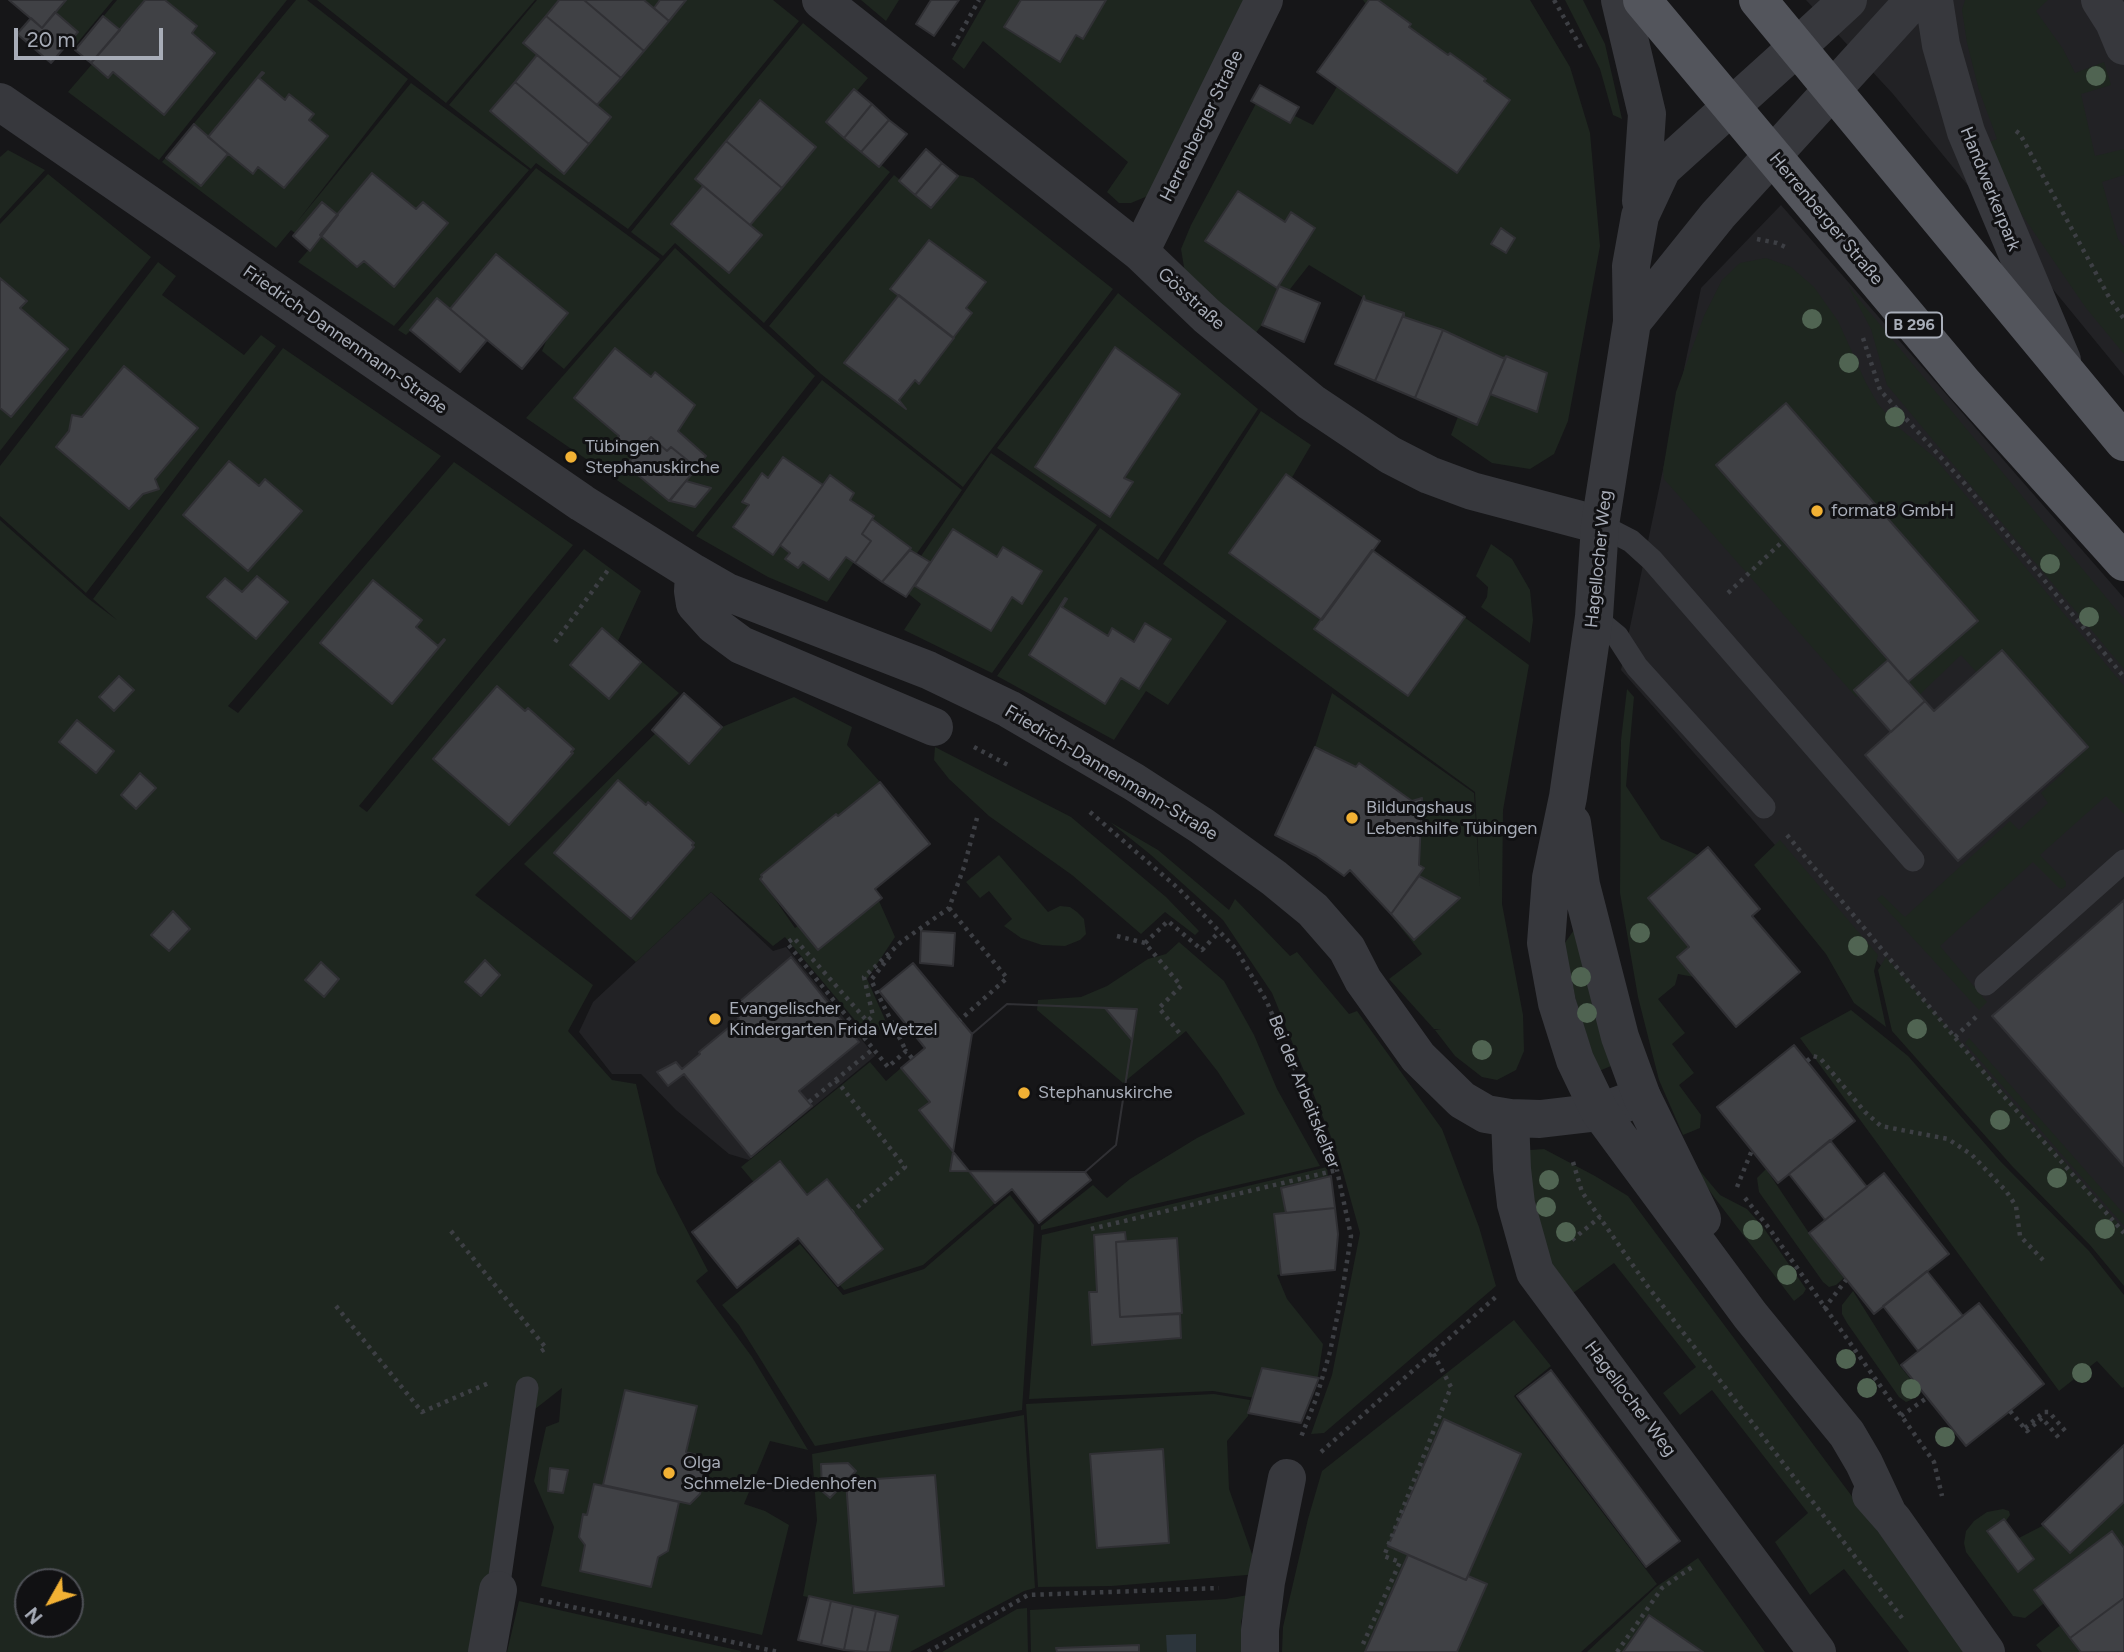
<!DOCTYPE html>
<meta charset="utf-8">
<style>
body{margin:0}
#map{position:relative;width:2124px;height:1652px;overflow:hidden;background:#161618;font-family:Figtree,sans-serif}
canvas{display:block}
.north{position:absolute;left:14px;top:1568px;width:70px;height:70px;box-sizing:border-box;background:#111113;border:2px solid #4d4f55;border-radius:50%;rotate:230deg;font-size:19px;font-weight:700;line-height:28px;text-align:center;color:#a8adb8}
.north::after{content:'';display:block;margin:auto;width:24px;height:32px;background:#f2b134;clip-path:polygon(50% 0,100% 100%,50% 72%,0 100%)}
.scale{position:absolute;left:14px;top:28px;width:149px;height:32px;box-sizing:border-box;border:4px solid #a8adb8;border-top:0;padding-left:9px;font-size:21px;line-height:24px;white-space:nowrap;color:#a8adb8;-webkit-text-stroke:5px #111113;paint-order:stroke}
</style>
<div id="map">
<canvas width="2124" height="1652"></canvas>
<div class="north">N</div>
<div class="scale">20 m</div>
</div>
<script>
const c = document.querySelector('canvas').getContext('2d');
c.lineJoin = 'round';
function fill(path, color) { c.fillStyle = color; c.fill(path, 'evenodd'); }
const toPath = rows => new Path2D(rows.map(r => 'M' + r).join(''));
function trace(path, color, width, dash) { c.strokeStyle = color; c.lineWidth = width; c.lineCap = dash ? 'butt' : 'round'; c.setLineDash(dash || []); c.stroke(path); }
function write(font, color, halo, rows, align = 'center') {
  c.font = font + ' Figtree,sans-serif'; c.lineWidth = 6; c.setLineDash([]); c.textBaseline = 'middle'; c.strokeStyle = halo; c.fillStyle = color; for (const [text, x, y, turn = 0] of rows) {
    c.save(); c.translate(x, y); c.rotate((+turn || 0) * Math.PI / 180); c.textAlign = isNaN(turn) ? turn : align; if (halo) c.strokeText(text, 0, 0); c.fillText(text, 0, 0); c.restore();
  }
}
const built = toPath([
 [1806,0,2124,0,2124,376,1893,94],
 [1781,205,2124,598,2124,1242,1621,670,1701,288],
 [711,892,773,951,786,947,875,1056,749,1160,729,1154,676,1110,641,1074,612,1074,579,1032,593,1002]
]);
const green = toPath([
 [15,0,113,0,74,47],
 [117,0,287,0,159,160,68,92,93,63,76,49],
 [296,0,307,0,408,79,297,222,411,83,529,170,394,326,298,262,312,246,291,230,276,248,162,162],
 [317,0,535,0,446,103],
 [537,0,773,0,799,21,628,229,536,163,531,169,449,105],
 [861,0,899,0,886,21],
 [986,0,1251,0,1150,195,1131,203,1119,203,1107,192,1128,162,983,41,964,69,952,59],
 [1363,0,1530,0,1570,67,1590,133,1600,246,1568,421,1554,454,1530,469,1492,463,1451,435,1477,367,1309,265,1254,335,1185,273,1181,249,1191,225,1259,98,1313,125,1334,92,1374,17],
 [1565,0,1583,0,1605,44,1622,119,1613,115,1600,69],
 [1965,0,2048,0,2036,11,2063,49,2075,73,2104,62,2111,85,2081,94,2095,156,2124,149,2124,175,2102,182,2118,239,2124,247,2124,354,2086,308,2016,206,1986,144,1997,139,1979,90,1967,43,1962,10],
 [803,23,868,78,830,123,890,172,764,323,675,243,663,256,631,232],
 [8,150,45,170,0,219,0,157],
 [536,168,660,259,564,369,542,351,558,313,458,311,412,329,406,335,398,330],
 [48,174,151,257,0,451,0,224],
 [894,175,931,205,958,175,973,178,1113,289,963,487,821,374,769,326],
 [675,248,815,376,693,532,526,418],
 [1766,258,1791,267,1814,287,1838,321,1866,383,1878,404,1897,426,1934,457,2124,686,2124,814,2106,796,2040,855,2066,882,2066,886,2062,889,2059,888,2033,862,1940,946,1987,1002,1979,1010,1877,899,1882,895,1905,917,2010,821,2019,830,2048,803,2041,793,2065,771,1961,655,1914,700,1861,693,1856,697,1664,479,1663,470,1676,392,1704,316,1722,280,1740,263],
 [158,262,176,276,162,295,244,355,261,335,276,346,86,593,0,516,0,466],
 [1848,286,2124,619,2124,669,1887,385,1871,329],
 [1118,293,1258,409,1158,560,997,448],
 [283,348,441,456,228,706,238,713,454,462,573,545,359,806,367,812,584,549,641,591,618,641,679,693,475,895,593,985,568,1031,612,1080,636,1084,657,1173,708,1271,696,1281,752,1357,808,1450,770,1441,744,1504,765,1511,789,1525,762,1635,541,1586,554,1527,534,1481,546,1427,559,1422,562,1388,521,1420,482,1652,0,1652,0,520,89,599,117,620,93,599],
 [28,1582,70,1582,70,1624,28,1624],
 [822,380,962,490,895,584,856,559,827,602,768,577,696,536],
 [1261,411,1311,445,1287,486,1529,665,1503,810,1502,904,1523,1015,1524,1051,1516,1070,1497,1080,1482,1077,1455,1056,1435,1030,1441,1029,1434,1029,1389,979,1422,954,1394,919,1315,747,1332,693,1474,793,1480,888,1475,792,1163,564],
 [991,453,1097,525,992,673,904,630,921,604,900,587],
 [1100,528,1227,621,1168,705,1146,691,1114,740,997,676],
 [1491,544,1512,559,1530,590,1533,620,1530,643,1481,607,1487,597,1488,587,1476,576],
 [1627,689,1634,697,1626,786,1661,839,1698,855,1648,898,1689,947,1678,957,1694,977,1678,974,1675,985,1658,999,1685,1033,1672,1044,1694,1073,1679,1085,1701,1115,1700,1128,1683,1135,1659,1080,1638,997,1620,893,1621,740],
 [794,697,852,727,847,745,880,782,838,816,836,814,761,875,761,879,795,928,834,898,879,901,895,937,867,979,887,1024,870,1038,785,937,773,946,711,892,636,962,524,864,688,701,722,727],
 [935,747,1071,817,1166,897,1199,931,1195,935,1165,912,1141,934,1072,875,989,816,949,779,934,760],
 [1110,822,1158,850,1229,910,1235,899,1290,956,1297,952,1349,1014,1357,1011,1442,1129,1479,1227,1496,1286,1324,1433,1311,1434,1332,1375,1360,1233,1338,1154,1272,993,1223,920,1151,855],
 [1780,840,1878,955,1874,971,1886,1027,1854,1003,1826,954,1754,865],
 [999,855,1048,912,1060,906,1070,907,1077,912,1084,919,1086,934,1080,940,1065,946,1042,945,1021,938,1004,926,1012,919,989,891,980,898,966,882],
 [1574,930,1611,1066,1599,1071,1590,1067,1564,944],
 [1179,942,1224,981,1254,1035,1277,1089,1320,1166,1041,1230,1041,1226,1093,1185,1107,1198,1130,1179,1197,1138,1245,1114,1218,1072,1186,1031,1123,1083,1037,1010,1038,1000,1081,997,1107,986,1148,959,1166,954],
 [1886,957,2124,1230,2124,1286,2090,1245,2012,1166,1892,1031,1878,970],
 [1851,1010,1908,1056,2001,1162,2089,1251,2124,1295,2124,1387,2122,1388,2097,1361,2059,1391,1800,1038],
 [1969,1038,2124,1214,2124,1226,1965,1043],
 [870,1062,886,1081,901,1068,930,1102,919,1111,995,1203,923,1265,844,1290,741,1167],
 [1544,1149,1595,1176,1628,1196,1968,1652,1909,1652,1844,1569,1810,1595,1775,1542,1808,1513,1712,1390,1680,1415,1663,1393,1696,1367,1614,1263,1573,1293,1539,1246,1519,1159,1530,1150],
 [1694,1164,1720,1195,1747,1209,1763,1227,1806,1289,1803,1294,1794,1301,1714,1197,1692,1165],
 [1327,1167,1333,1233,1331,1267,1277,1275,1287,1299,1323,1344,1318,1376,1299,1422,1255,1398,1213,1391,1029,1399,1042,1235],
 [1766,1169,1809,1233,1844,1278,1836,1285,1829,1287,1823,1282,1759,1192,1757,1178],
 [1010,1195,1034,1225,1022,1410,815,1446,739,1325,722,1305,800,1244,843,1295,924,1269],
 [1853,1291,1900,1366,1921,1392,1911,1400,1906,1402,1899,1397,1847,1323,1842,1314,1842,1305],
 [1514,1320,1551,1366,1514,1396,1657,1584,1581,1652,1282,1652,1283,1627,1308,1519,1322,1471],
 [1214,1394,1250,1400,1248,1416,1227,1441,1229,1489,1259,1574,1112,1586,1038,1587,1026,1404],
 [1024,1415,1035,1588,1024,1591,910,1652,890,1652,897,1617,803,1596,817,1520,812,1454],
 [2124,1451,2124,1652,2042,1652,2036,1645,2063,1623,2047,1601,2025,1618,2013,1616,1966,1552,1964,1543,1966,1531,1974,1521,1987,1512,2003,1509,2009,1511,2010,1515,2003,1525,2015,1540,2044,1525],
 [1698,1558,1765,1652,1587,1652,1656,1587],
 [1248,1595,1241,1622,1242,1652,1031,1652,1030,1610,1226,1599],
 [519,1601,741,1651,740,1652,507,1652],
 [1027,1608,1028,1652,942,1652,1017,1609]
]);
const water = toPath([
 [1196,1634,1196,1652,1167,1652,1166,1635]
]);
const building = toPath([
 [9,0,66,0,42,28,9,0],
 [145,0,165,0,197,26,192,33,215,53,164,115,113,72,108,78,91,63,145,0],
 [559,0,584,0,644,51,621,78,546,16,559,0],
 [584,0,644,0,669,21,644,51,584,0],
 [660,0,686,0,669,21,654,8,660,0],
 [931,0,959,0,934,36,916,24,931,0],
 [1021,0,1106,0,1083,39,1076,35,1060,62,1004,27,1021,0],
 [1369,0,1378,0,1411,24,1409,27,1448,55,1450,53,1486,79,1484,81,1510,100,1457,173,1317,72,1369,0],
 [55,12,78,32,51,63,17,34,31,18,42,28,55,12],
 [103,16,120,30,91,63,75,50,103,16],
 [546,16,621,78,597,105,523,43,546,16],
 [537,55,611,117,589,144,515,82,537,55],
 [262,72,264,73,259,78,285,100,289,94,314,114,309,120,328,136,284,188,258,167,253,174,208,137,262,72],
 [515,82,589,144,564,174,490,111,515,82],
 [1260,85,1299,107,1290,123,1251,101,1260,85],
 [854,89,872,104,844,138,826,122,854,89],
 [760,100,816,147,782,188,726,141,760,100],
 [872,104,889,120,861,152,844,138,872,104],
 [889,120,907,134,879,167,861,152,889,120],
 [194,124,228,154,201,186,166,158,194,124],
 [726,141,782,188,750,225,695,179,726,141],
 [926,149,942,163,915,195,899,181,926,149],
 [942,163,958,176,931,208,915,195,942,163],
 [372,173,416,209,423,202,448,223,394,287,364,261,357,267,320,235,372,173],
 [703,186,762,235,729,273,671,224,703,186],
 [1238,191,1285,222,1291,212,1315,228,1277,288,1205,241,1238,191],
 [322,202,338,215,310,251,293,236,322,202],
 [1501,228,1515,238,1506,253,1491,244,1501,228],
 [929,240,986,282,966,308,972,313,953,338,890,289,929,240],
 [496,254,568,313,522,369,450,309,496,254],
 [0,278,27,301,20,308,68,349,11,417,0,408,0,278],
 [1279,286,1320,303,1304,342,1262,325,1279,286],
 [899,295,954,338,919,384,915,380,899,400,906,409,844,363,899,295],
 [1364,296,1365,300,1404,313,1375,381,1335,364,1364,296],
 [437,298,487,340,460,372,410,330,437,298],
 [1404,313,1404,317,1443,330,1415,398,1375,381,1404,313],
 [1443,330,1503,358,1506,357,1477,425,1415,398,1443,330],
 [1115,347,1180,394,1124,478,1133,482,1110,517,1035,467,1115,347],
 [615,348,651,377,655,372,695,405,678,431,706,456,697,468,671,447,667,451,651,437,636,455,617,439,619,436,574,398,615,348],
 [1506,356,1547,373,1537,412,1490,394,1506,356],
 [124,366,198,428,155,479,159,489,143,494,129,509,56,447,69,431,72,415,82,417,124,366],
 [1786,403,1978,621,1908,682,1716,465,1786,403],
 [651,437,667,451,671,447,697,468,669,501,626,465,651,437],
 [783,457,823,485,773,555,733,527,749,505,742,502,762,473,768,478,783,457],
 [229,461,259,486,265,479,302,511,248,571,183,515,229,461],
 [1286,474,1380,541,1322,620,1229,553,1286,474],
 [830,475,854,493,850,500,874,516,862,534,871,541,855,563,846,557,829,580,803,562,798,568,785,559,790,553,780,545,830,475],
 [686,481,711,488,695,507,670,501,686,481],
 [872,519,911,548,882,582,855,563,871,541,862,534,872,519],
 [953,529,997,557,1003,547,1042,571,1022,604,1012,597,991,631,915,586,953,529],
 [910,550,930,562,906,597,882,582,910,550],
 [1372,550,1465,617,1408,696,1314,629,1372,550],
 [257,576,288,602,256,639,207,597,225,578,242,592,257,576],
 [373,580,422,620,416,627,438,646,444,639,445,640,392,704,320,643,373,580],
 [1065,598,1067,599,1062,607,1108,636,1112,628,1134,642,1145,623,1171,639,1139,689,1121,678,1105,704,1029,655,1065,598],
 [602,628,641,662,609,699,570,665,602,628],
 [2002,650,2088,747,1958,861,1865,755,1925,701,1934,711,2002,650],
 [1888,660,1925,701,1891,732,1854,690,1888,660],
 [119,676,134,690,114,711,99,697,119,676],
 [497,686,525,711,528,708,574,749,571,752,573,753,509,825,433,759,497,686],
 [684,693,722,727,689,764,652,730,684,693],
 [77,720,114,751,96,773,59,742,77,720],
 [1315,747,1356,767,1359,763,1412,801,1422,798,1419,865,1424,868,1391,914,1350,870,1344,876,1316,856,1275,835,1315,747],
 [140,773,156,788,136,809,121,795,140,773],
 [618,780,646,805,648,802,694,843,692,845,694,847,631,919,554,853,618,780],
 [880,782,930,844,875,889,882,898,818,950,760,879,762,877,761,875,836,814,838,816,880,782],
 [1708,847,1760,909,1752,916,1800,972,1736,1027,1677,957,1689,947,1648,898,1708,847],
 [1419,876,1460,898,1414,940,1391,914,1419,876],
 [2124,900,2124,1166,1992,1016,2124,900],
 [173,911,190,929,169,951,151,935,173,911],
 [921,931,955,933,953,966,920,963,921,931],
 [791,957,859,1042,799,1091,812,1106,751,1157,684,1074,668,1086,657,1072,676,1062,682,1069,700,1054,699,1052,739,1019,731,1009,791,957],
 [485,960,500,975,481,996,465,982,485,960],
 [321,962,339,979,324,997,305,980,321,962],
 [913,963,972,1034,1007,1004,1105,1008,1132,1040,1116,1145,1085,1172,1091,1180,1039,1223,1012,1189,995,1203,919,1110,930,1102,901,1068,925,1048,879,991,913,963],
 [1007,1004,1137,1009,1116,1145,1085,1172,950,1171,972,1034,1007,1004],
 [1794,1045,1855,1121,1778,1183,1717,1107,1794,1045],
 [1830,1140,1867,1187,1825,1220,1789,1174,1830,1140],
 [780,1161,807,1195,827,1179,883,1249,838,1286,798,1238,737,1288,692,1232,780,1161],
 [1884,1173,1949,1254,1874,1314,1809,1233,1884,1173],
 [1331,1176,1335,1208,1286,1213,1281,1188,1331,1176],
 [1335,1208,1338,1234,1335,1270,1281,1275,1274,1214,1335,1208],
 [1125,1232,1126,1241,1116,1242,1120,1317,1180,1314,1181,1338,1092,1345,1089,1292,1097,1292,1094,1235,1125,1232],
 [1177,1238,1182,1313,1120,1317,1116,1242,1177,1238],
 [1927,1271,1963,1316,1918,1351,1883,1306,1927,1271],
 [1979,1303,2044,1384,1966,1446,1901,1365,1979,1303],
 [1262,1368,1319,1378,1301,1423,1248,1413,1262,1368],
 [1551,1370,1680,1541,1646,1567,1517,1396,1551,1370],
 [625,1390,697,1406,686,1452,700,1456,706,1464,700,1494,690,1504,603,1485,625,1390],
 [1444,1419,1521,1454,1466,1580,1388,1546,1444,1419],
 [2124,1445,2124,1502,2070,1553,2042,1524,2124,1445],
 [1163,1449,1169,1543,1097,1548,1090,1454,1163,1449],
 [848,1463,856,1471,830,1498,822,1491,821,1464,848,1463],
 [550,1468,568,1470,563,1493,548,1491,550,1468],
 [935,1475,944,1586,854,1593,846,1481,935,1475],
 [594,1484,679,1502,668,1551,658,1557,651,1587,580,1571,585,1545,579,1537,583,1514,587,1515,594,1484],
 [2004,1519,2034,1559,2018,1572,1987,1531,2004,1519],
 [2112,1531,2124,1548,2124,1598,2070,1638,2034,1590,2112,1531],
 [1408,1555,1466,1580,1468,1576,1487,1584,1457,1652,1365,1652,1408,1555],
 [809,1596,831,1601,821,1645,798,1640,809,1596],
 [2124,1598,2124,1652,2081,1652,2070,1638,2124,1598],
 [831,1601,853,1606,844,1650,821,1645,831,1601],
 [853,1606,876,1611,867,1652,844,1650,853,1606],
 [876,1611,898,1616,890,1652,867,1652,876,1611],
 [1649,1615,1703,1652,1623,1652,1649,1615],
 [1139,1645,1139,1652,1057,1652,1056,1648,1139,1645]
]);
const path = toPath([
 [1554,0,1583,51],
 [953,46,979,0],
 [2016,131,2020,134,2110,299,2124,319],
 [1757,239,1777,243,1789,249],
 [1863,338,1880,390,1965,484,2124,677],
 [1728,593,1783,541],
 [555,642,608,570],
 [974,747,1010,766],
 [1090,812,1179,889,1236,949,1267,1002,1337,1170,1351,1236,1342,1293,1330,1352,1316,1399,1301,1437],
 [1787,835,2001,1093,2124,1233],
 [949,908,1007,978,960,1020],
 [1117,936,1145,943,1181,986,1159,1008,1181,1035],
 [1145,943,1168,921,1202,950,1219,932],
 [890,956,871,980,906,1051],
 [1955,1037,1976,1017],
 [912,1058,906,1051,888,1067,787,943,794,938,867,1021,873,1016,864,977,901,942,949,908,964,867,977,818],
 [1807,1061,1813,1056,1820,1058,1865,1112,1881,1126,1948,1139,1972,1155,2006,1191,2016,1206,2020,1236,2043,1260],
 [836,1080,905,1167,853,1211],
 [809,1102,873,1049],
 [1573,1162,1582,1192,1646,1284,1902,1618],
 [1737,1187,1752,1150],
 [1745,1198,1769,1228,1934,1462,1942,1496],
 [1091,1229,1337,1170],
 [451,1231,546,1348,540,1352],
 [1572,1240,1600,1217],
 [336,1306,422,1412,491,1382],
 [1824,1309,1846,1280],
 [2010,1411,2027,1431,2042,1418,2059,1438],
 [1901,1416,1928,1397],
 [2025,1428,2044,1412,2049,1412,2067,1433],
 [1321,1452,1498,1295],
 [540,1600,778,1652],
 [1363,1644,1400,1562,1384,1556,1451,1387,1433,1353],
 [928,1652,1028,1595,1219,1588],
 [1617,1652,1662,1588,1695,1565]
]);
const service = toPath([
 [1600,525,1631,541,1652,560,1913,860],
 [1594,617,1617,636,1637,667,1764,807],
 [1986,984,2124,861],
 [498,1590,527,1388]
]);
const minor = toPath([
 [821,0,1140,252,1207,316,1311,402,1390,455,1429,475,1472,491,1600,525],
 [1934,0,1941,45,1966,132,2062,360],
 [2100,0,2114,22,2124,46],
 [1797,47,1848,0],
 [1832,90,1914,0],
 [0,102,582,503,694,573,727,592,928,670,1009,709,1134,782,1202,826,1274,878,1313,910,1347,949,1363,980,1418,1057,1462,1100,1486,1114,1510,1118,1540,1119,1600,1112,1642,1097],
 [1140,252,1264,0],
 [694,573,693,591,695,604,714,625,741,645,934,727],
 [1510,1118,1512,1169,1516,1204,1535,1272,1817,1652],
 [487,1652,498,1590],
 [1260,1652,1260,1630,1266,1582,1287,1478]
]);
const tertiary = toPath([
 [1620,0,1647,114,1641,201],
 [1797,47,1662,169,1640,216,1631,266,1632,322,1600,525,1594,617,1568,797,1551,878,1546,943,1557,1003,1575,1060,1600,1112,1750,1315,1847,1434,1864,1463,1888,1514],
 [1632,322,1718,215,1832,90],
 [1572,823,1581,885,1620,1037,1642,1097,1702,1219],
 [1871,1495,1893,1520,1986,1652]
]);
const primary = toPath([
 [1642,0,1963,383,2124,562],
 [1758,0,2124,442]
]);
const trees = [
 [2096,76],
 [1812,319],
 [1849,363],
 [1895,417],
 [2050,564],
 [2089,617],
 [1640,933],
 [1858,946],
 [1581,977],
 [1587,1013],
 [1917,1029],
 [1482,1050],
 [2000,1120],
 [2057,1178],
 [1549,1180],
 [1546,1207],
 [2105,1229],
 [1753,1230],
 [1566,1232],
 [1787,1275],
 [1846,1359],
 [2082,1373],
 [1867,1388],
 [1911,1389],
 [1945,1437]
];
const markers = [
 [571,457,7,"#f2b134"],
 [1817,511,7,"#f2b134"],
 [1352,818,7,"#f2b134"],
 [715,1019,7,"#f2b134"],
 [1024,1093,7,"#f2b134"],
 [669,1473,7,"#f2b134"]
];
const shields = [
 [1914,325,56]
];
const shieldNames = [
 ["B 296",1914,325]
];
const streetNames = [
 ["Herrenberger Straße",1202,126,-64],
 ["Handwerkerpark",1990,189,68],
 ["Herrenberger Straße",1826,219,50],
 ["Gösstraße",1191,299,42],
 ["Friedrich-Dannenmann-Straße",345,340,35],
 ["Hagellocher Weg",1599,559,-84],
 ["Friedrich-Dannenmann-Straße",1111,773,31],
 ["Bei der Arbeitskelter",1304,1092,68],
 ["Hagellocher Weg",1630,1399,53]
];
const poiNames = [
 ["Tübingen",585,447],
 ["Stephanuskirche",585,468],
 ["format8 GmbH",1831,511],
 ["Bildungshaus",1366,808],
 ["Lebenshilfe Tübingen",1366,829],
 ["Evangelischer",729,1009],
 ["Kindergarten Frida Wetzel",729,1030],
 ["Stephanuskirche",1038,1093],
 ["Olga",683,1463],
 ["Schmelzle-Diedenhofen",683,1484]
];
fill(built, '#222225');
fill(green, '#1e261f');
fill(water, '#2c353c');
fill(building, '#404145');
trace(building, '#303034', 2);
trace(path, '#3d3f44', 4.5, [3.5, 5]);
trace(service, '#37383d', 23);
trace(minor, '#37383d', 38);
trace(tertiary, '#37383d', 38);
trace(primary, '#53555c', 38);
c.fillStyle = '#506452';
for (const [x, y] of trees) { c.beginPath(); c.arc(x, y, 10, 0, 2 * Math.PI); c.fill(); }
for (const [x, y, r, color] of markers) { const dot = new Path2D(); dot.arc(x, y, r, 0, 2 * Math.PI); c.fillStyle = color; c.fill(dot); trace(dot, '#111113', 2.5); }
for (const [x, y, w] of shields) { const box = new Path2D(); box.roundRect(x - w / 2, y - 12.5, w, 25, 5); c.fillStyle = '#111113'; c.fill(box); trace(box, '#a8adb8', 2); }
write('bold 16px', '#a8adb8', null, shieldNames);
write('18px', '#a8adb8', '#111113', streetNames);
write('18px', '#a8adb8', '#111113', poiNames, 'left');
</script>
